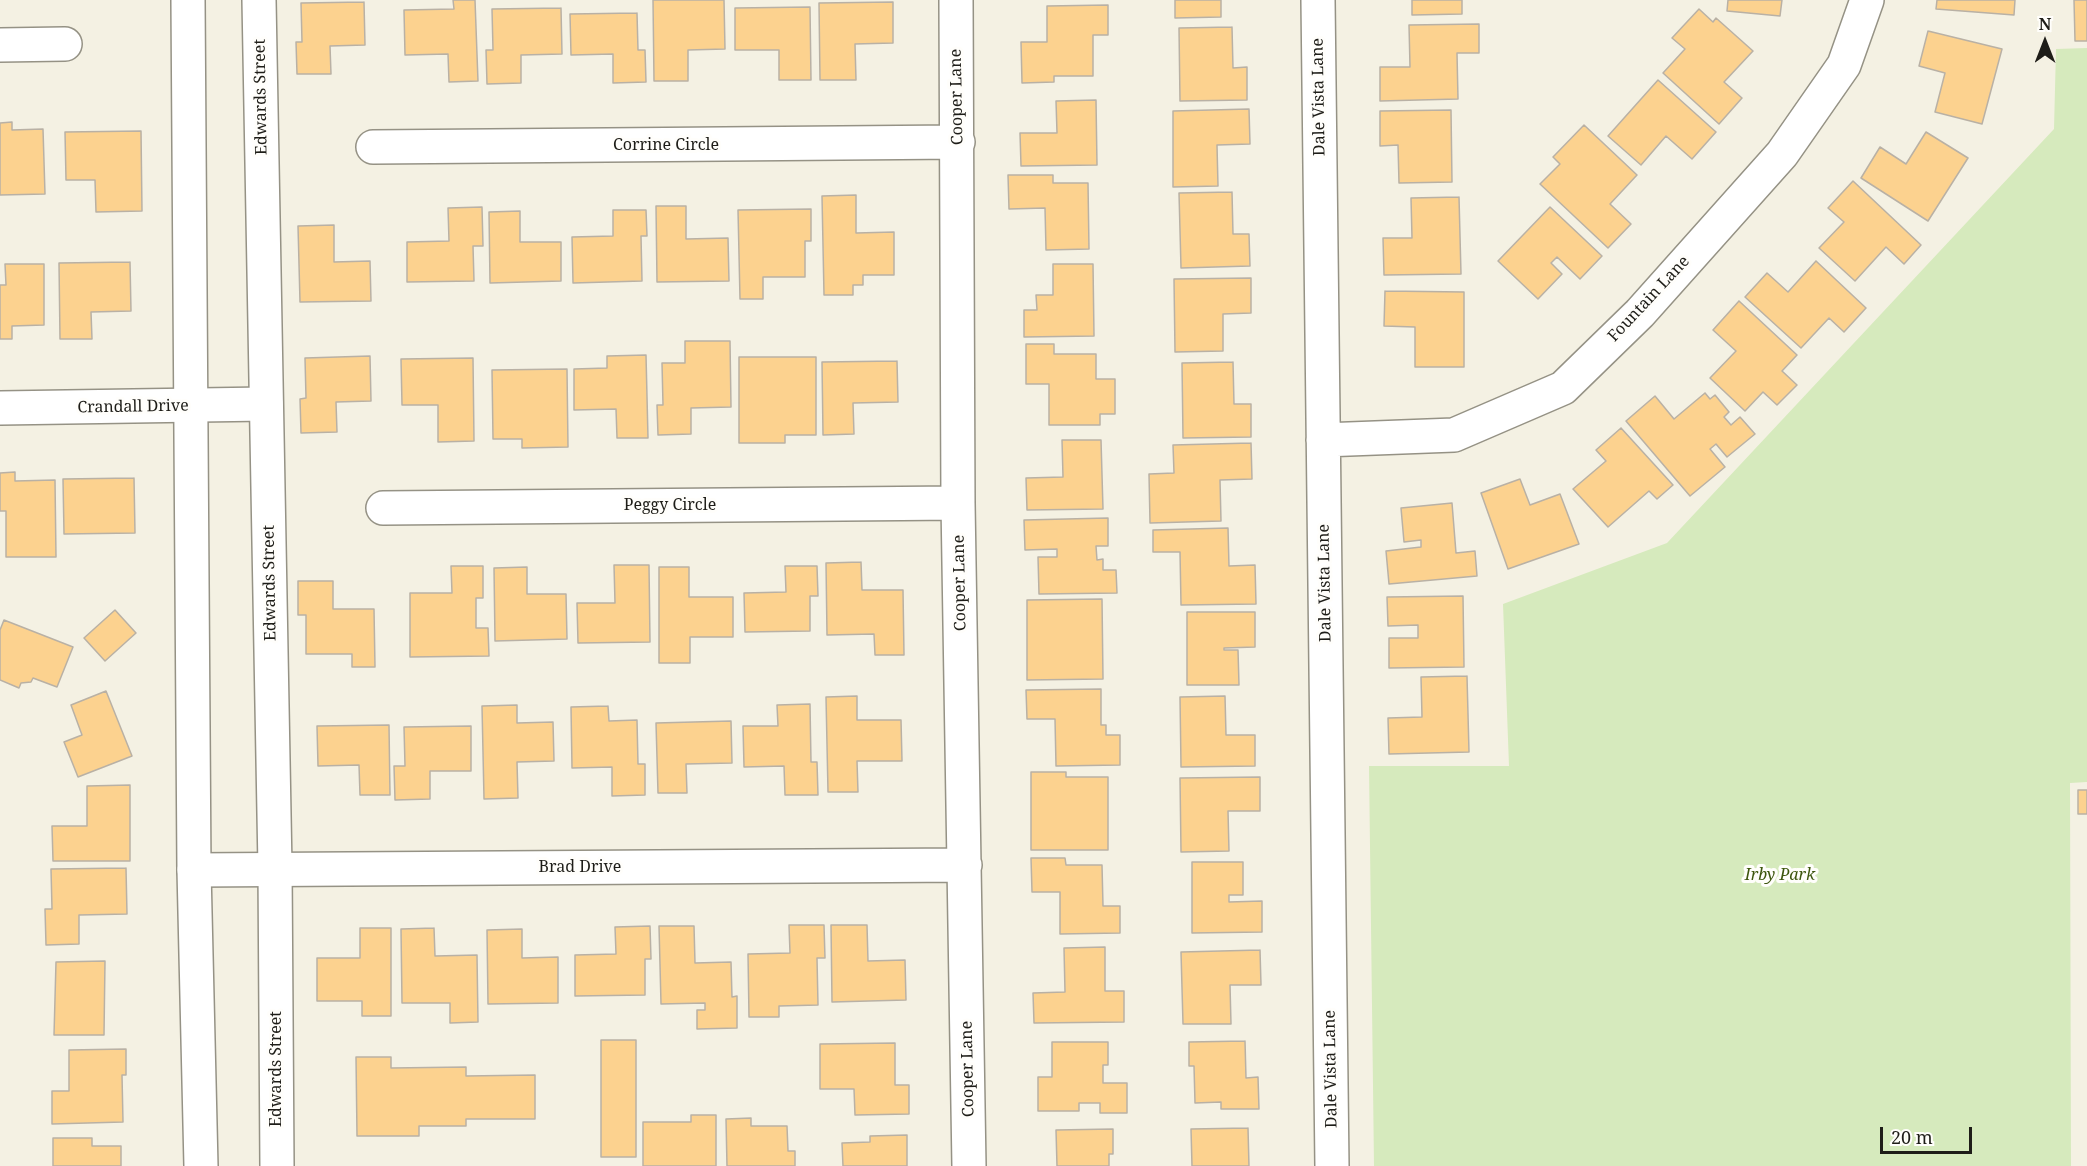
<!DOCTYPE html>
<style>
body{margin:0}
#map{position:relative;width:2087px;height:1166px;overflow:hidden;background:#f4f1e3;font-family:"Noto Serif",serif}
canvas{display:block}
.north{position:absolute;left:2015px;top:12px;width:60px;height:60px;-webkit-text-stroke:4px #fffefb;paint-order:stroke;rotate:0deg;font-size:16px;font-weight:700;line-height:24px;text-align:center;color:#1e1d18}
.north::after{content:'';display:block;margin:auto;width:21px;height:27px;background:#1e1d18;clip-path:polygon(50% 0,100% 100%,50% 72%,0 100%)}
.scale{position:absolute;left:1880px;top:1127px;width:92px;height:27px;box-sizing:border-box;border:3px solid #1e1d18;border-top:0;padding-left:8px;font-size:18px;line-height:21px;white-space:nowrap;color:#1e1d18;-webkit-text-stroke:4px #fffefb;paint-order:stroke}
</style>
<div id="map">
<canvas width="2087" height="1166"></canvas>
<div class="north">N</div>
<div class="scale">20 m</div>
</div>
<script>
const c = document.querySelector('canvas').getContext('2d');
c.lineJoin = 'round';
function fill(path, color) { c.fillStyle = color; c.fill(path, 'evenodd'); }
const toPath = rows => new Path2D(rows.map(r => 'M' + r).join(''));
function trace(path, color, width, dash) { c.strokeStyle = color; c.lineWidth = width; c.lineCap = dash ? 'butt' : 'round'; c.setLineDash(dash || []); c.stroke(path); }
function write(font, color, halo, rows, align = 'center') {
  c.font = font + ' "Noto Serif",serif'; c.lineWidth = 6; c.setLineDash([]); c.textBaseline = 'middle'; c.strokeStyle = halo; c.fillStyle = color; for (const [text, x, y, turn = 0] of rows) {
    c.save(); c.translate(x, y); c.rotate((+turn || 0) * Math.PI / 180); c.textAlign = isNaN(turn) ? turn : align; if (halo) c.strokeText(text, 0, 0); c.fillText(text, 0, 0); c.restore();
  }
}
const green = toPath([
 [2087,48,2087,782,2070,783,2071,1166,1374,1166,1369,766,1509,766,1503,604,1667,543,2054,129,2056,49]
]);
const building = toPath([
 [453,0,475,0,478,81,449,82,448,54,405,55,404,10,454,9,453,0],
 [653,0,724,0,725,49,688,50,688,81,654,81,653,0],
 [1175,0,1221,0,1221,17,1175,18,1175,0],
 [1412,0,1462,0,1462,14,1412,15,1412,0],
 [1728,0,1782,0,1780,16,1727,11,1728,0],
 [1937,0,2015,0,2014,15,1936,9,1937,0],
 [2074,0,2087,0,2087,41,2075,41,2074,0],
 [364,2,365,45,330,46,331,74,297,74,296,42,302,42,301,3,364,2],
 [893,2,893,43,855,44,856,80,820,80,819,3,893,2],
 [1108,5,1108,35,1093,35,1093,76,1054,76,1054,82,1022,83,1021,42,1047,42,1047,6,1108,5],
 [810,7,811,80,779,80,779,50,735,50,735,8,810,7],
 [561,8,562,54,521,55,521,83,487,84,486,50,493,50,492,9,561,8],
 [1699,9,1713,22,1716,18,1753,51,1724,82,1742,98,1719,124,1663,73,1685,49,1672,38,1699,9],
 [637,13,638,50,645,50,646,82,613,83,613,54,571,55,570,14,637,13],
 [1479,24,1479,53,1457,53,1458,99,1380,101,1380,67,1410,67,1409,25,1479,24],
 [1232,27,1233,68,1247,67,1247,100,1180,101,1179,28,1232,27],
 [1928,31,2002,49,1982,124,1935,112,1945,73,1919,66,1928,31],
 [1658,80,1716,132,1692,159,1666,136,1641,165,1608,136,1658,80],
 [1096,100,1097,165,1021,166,1020,133,1057,133,1056,101,1096,100],
 [1249,109,1250,144,1217,145,1218,186,1173,187,1173,111,1249,109],
 [1451,110,1452,182,1399,183,1398,145,1380,146,1380,111,1451,110],
 [12,122,12,130,43,129,45,194,0,195,0,123,12,122],
 [1584,125,1637,175,1610,204,1631,224,1608,248,1540,184,1560,164,1553,157,1584,125],
 [141,131,142,211,96,212,95,180,66,180,65,132,141,131],
 [1926,132,1968,158,1928,221,1861,178,1880,147,1906,164,1926,132],
 [1008,175,1053,175,1053,183,1088,183,1089,249,1046,250,1045,208,1009,209,1008,175],
 [1853,181,1921,245,1904,264,1886,247,1855,281,1819,248,1844,222,1828,208,1853,181],
 [1232,192,1233,234,1249,234,1250,266,1181,268,1179,193,1232,192],
 [856,195,856,233,894,232,894,275,863,275,863,285,853,285,853,295,824,295,822,196,856,195],
 [1459,197,1461,274,1384,275,1383,238,1412,238,1411,198,1459,197],
 [656,206,686,206,686,239,728,238,729,281,657,282,656,206],
 [482,207,483,246,473,246,474,281,407,282,407,242,449,241,448,208,482,207],
 [1550,207,1602,256,1580,279,1557,257,1551,263,1562,274,1538,299,1498,261,1550,207],
 [811,209,811,241,805,241,805,277,763,277,763,299,740,299,738,210,811,209],
 [613,210,646,210,647,236,641,236,642,281,573,283,572,237,613,236,613,210],
 [520,211,520,242,561,242,561,281,490,283,489,212,520,211],
 [334,225,334,262,370,261,371,301,300,302,298,226,334,225],
 [1816,261,1866,308,1844,332,1829,318,1801,348,1745,297,1767,273,1788,292,1816,261],
 [130,262,131,311,91,312,92,339,60,339,59,263,130,262],
 [5,264,44,264,44,325,12,326,12,339,0,339,0,285,6,285,5,264],
 [1053,264,1093,264,1094,336,1024,337,1024,310,1037,310,1036,295,1053,295,1053,264],
 [1251,278,1251,313,1223,314,1223,351,1175,352,1174,279,1251,278],
 [1385,291,1464,292,1464,367,1415,367,1415,327,1384,326,1385,291],
 [1739,301,1797,355,1782,371,1797,385,1777,405,1763,392,1745,411,1710,378,1736,351,1713,330,1739,301],
 [685,341,730,341,731,407,691,408,691,434,658,435,657,405,663,405,662,363,685,363,685,341],
 [1026,344,1054,344,1054,354,1096,354,1096,379,1115,379,1115,414,1100,414,1100,425,1049,425,1049,384,1026,384,1026,344],
 [646,355,648,438,617,438,616,409,574,410,574,369,607,368,607,356,646,355],
 [370,356,371,401,336,402,337,432,301,433,300,399,306,398,305,358,370,356],
 [739,357,816,357,816,435,785,435,785,443,739,443,739,357],
 [473,358,474,441,438,442,438,405,402,405,401,359,473,358],
 [897,361,898,402,853,403,854,434,823,435,822,362,897,361],
 [1233,362,1234,404,1251,404,1251,437,1183,438,1182,363,1233,362],
 [567,369,568,447,522,448,522,439,493,439,492,370,567,369],
 [1705,393,1710,399,1715,395,1729,412,1724,417,1731,425,1740,417,1755,434,1727,457,1716,444,1710,449,1725,467,1690,496,1626,421,1655,396,1674,419,1705,393],
 [1621,428,1673,485,1657,499,1649,491,1608,527,1573,489,1606,461,1596,450,1621,428],
 [1062,440,1101,440,1103,509,1027,510,1026,478,1063,477,1062,440],
 [1251,443,1252,479,1220,480,1221,521,1150,523,1149,474,1174,473,1173,445,1251,443],
 [15,472,15,481,55,480,56,557,6,557,6,511,0,511,0,473,15,472],
 [134,478,135,533,64,534,63,479,134,478],
 [1520,479,1530,505,1560,494,1579,544,1508,569,1481,493,1520,479],
 [1452,503,1456,553,1475,551,1477,576,1389,584,1386,551,1421,547,1421,540,1404,542,1401,508,1452,503],
 [1108,518,1108,546,1096,546,1097,560,1103,559,1103,570,1116,570,1117,593,1039,594,1038,557,1057,557,1057,549,1025,550,1024,520,1108,518],
 [1228,528,1229,566,1255,565,1256,604,1181,605,1180,552,1153,552,1153,530,1228,528],
 [861,562,862,590,903,590,904,655,875,655,874,634,827,635,826,563,861,562],
 [614,565,649,565,650,642,578,643,577,603,615,603,614,565],
 [451,566,483,566,483,598,476,598,476,628,488,628,489,656,410,657,410,593,452,593,451,566],
 [785,566,817,566,818,596,810,596,810,631,745,632,744,593,786,592,785,566],
 [527,567,527,594,566,594,567,639,495,641,494,568,527,567],
 [659,567,689,567,689,597,733,597,733,637,690,637,690,663,659,663,659,567],
 [298,581,333,581,333,609,374,609,375,667,352,667,352,654,306,654,306,615,298,615,298,581],
 [1463,596,1464,667,1389,668,1389,638,1418,638,1418,625,1388,626,1387,597,1463,596],
 [1102,599,1103,679,1027,680,1027,600,1102,599],
 [115,610,136,633,105,661,84,638,115,610],
 [1187,612,1255,612,1255,647,1224,648,1224,650,1238,650,1239,685,1187,685,1187,612],
 [4,620,73,647,57,687,33,678,31,682,21,683,19,688,0,680,0,630,4,620],
 [1467,676,1469,752,1389,754,1388,718,1422,717,1421,677,1467,676],
 [1101,689,1101,725,1106,725,1106,735,1120,735,1120,765,1056,766,1055,719,1027,719,1026,690,1101,689],
 [106,691,132,756,78,777,64,742,82,735,71,705,106,691],
 [857,696,857,720,901,720,902,761,857,761,858,792,828,792,826,697,857,696],
 [1225,696,1226,735,1255,735,1255,766,1181,767,1180,697,1225,696],
 [810,704,811,762,817,762,818,795,785,795,784,766,744,767,743,726,778,726,777,705,810,704],
 [517,705,517,723,553,722,554,761,517,762,518,798,484,799,482,706,517,705],
 [608,706,609,721,637,720,638,764,645,764,645,795,612,796,612,767,572,768,571,707,608,706],
 [731,721,732,763,686,764,687,793,658,793,656,723,731,721],
 [389,725,390,795,360,795,359,765,318,766,317,726,389,725],
 [471,726,471,771,430,771,430,799,395,800,394,766,405,766,404,727,471,726],
 [1031,772,1066,772,1066,777,1108,777,1108,850,1031,850,1031,772],
 [1260,777,1260,811,1228,811,1229,851,1181,852,1180,778,1260,777],
 [130,785,130,861,53,861,52,826,87,826,87,786,130,785],
 [2078,790,2087,790,2087,814,2078,814,2078,790],
 [1031,858,1065,858,1066,865,1102,865,1103,906,1120,906,1120,933,1060,934,1060,892,1032,892,1031,858],
 [1192,862,1243,862,1243,895,1229,895,1229,902,1262,901,1262,932,1192,933,1192,862],
 [126,868,127,914,79,915,79,944,46,945,45,909,52,909,51,869,126,868],
 [789,925,824,925,825,958,817,958,818,1005,779,1006,779,1017,749,1017,748,954,790,953,789,925],
 [831,925,867,925,868,961,905,960,906,1000,832,1002,831,925],
 [650,926,651,959,645,959,645,995,575,996,575,955,616,954,615,927,650,926],
 [659,926,694,926,695,963,731,962,732,997,737,996,737,1028,697,1029,697,1010,705,1010,705,1003,661,1004,659,926],
 [360,928,391,928,391,1016,362,1016,362,1001,317,1001,317,958,360,958,360,928],
 [434,928,435,956,477,955,478,1022,450,1023,450,1003,402,1003,401,929,434,928],
 [522,929,522,958,558,957,558,1003,488,1004,487,930,522,929],
 [1105,947,1105,991,1124,991,1124,1022,1034,1023,1033,993,1065,992,1064,948,1105,947],
 [1260,950,1261,985,1230,985,1231,1024,1183,1024,1181,952,1260,950],
 [105,961,104,1035,54,1035,56,962,105,961],
 [601,1040,636,1040,636,1157,601,1157,601,1040],
 [1245,1041,1246,1078,1258,1077,1259,1109,1221,1109,1221,1102,1195,1103,1194,1066,1189,1066,1189,1042,1245,1041],
 [1052,1042,1108,1042,1108,1065,1103,1065,1103,1083,1127,1083,1127,1113,1100,1113,1100,1103,1079,1103,1079,1111,1038,1111,1038,1077,1052,1077,1052,1042],
 [895,1043,895,1085,909,1085,909,1114,855,1115,854,1089,820,1089,820,1044,895,1043],
 [126,1049,126,1075,122,1075,123,1122,52,1124,52,1091,69,1091,69,1050,126,1049],
 [356,1057,391,1057,391,1068,466,1067,466,1076,535,1075,535,1119,466,1119,466,1126,419,1126,419,1136,357,1136,356,1057],
 [691,1115,716,1115,716,1166,643,1166,643,1122,691,1122,691,1115],
 [751,1118,751,1126,787,1126,788,1151,795,1151,795,1166,727,1166,726,1119,751,1118],
 [1248,1128,1249,1166,1192,1166,1191,1129,1248,1128],
 [1113,1129,1113,1154,1109,1154,1109,1166,1057,1166,1056,1130,1113,1129],
 [907,1135,907,1166,843,1166,842,1143,870,1142,870,1136,907,1135],
 [53,1138,92,1138,92,1146,121,1146,121,1166,53,1166,53,1138]
]);
const minor = toPath([
 [956,0,958,503,969,1166],
 [1318,0,1332,1166],
 [0,45,65,44],
 [373,147,958,142],
 [0,408,266,404],
 [1323,440,1454,435,1563,388,1640,313,1782,154,1844,65,1867,0],
 [383,508,958,503],
 [194,870,965,865]
]);
const secondary = toPath([
 [188,0,194,870,201,1166],
 [259,0,275,868,277,1166]
]);
const streetNames = [
 ["Edwards Street",261,97,-91],
 ["Cooper Lane",957,97,-91],
 ["Dale Vista Lane",1319,97,-91],
 ["Corrine Circle",666,145],
 ["Fountain Lane",1649,299,-47],
 ["Crandall Drive",133,407,-1],
 ["Peggy Circle",670,505],
 ["Edwards Street",270,583,-91],
 ["Cooper Lane",960,583,-91],
 ["Dale Vista Lane",1325,583,-91],
 ["Brad Drive",580,867],
 ["Edwards Street",276,1069,-90],
 ["Cooper Lane",968,1069,-91],
 ["Dale Vista Lane",1331,1069,-91]
];
const parkNames = [
 ["Irby Park",1780,875]
];
fill(green, '#d6eabd');
fill(building, '#fcd28f');
trace(building, '#b9b1a5', 1.5);
trace(minor, '#959285', 36);
trace(secondary, '#959285', 36);
trace(minor, '#fff', 33);
trace(secondary, '#fff', 33);
write('16px', '#1e1d18', '#fffefb', streetNames);
write('italic 16px', '#3d560d', '#fffefb', parkNames);
</script>
